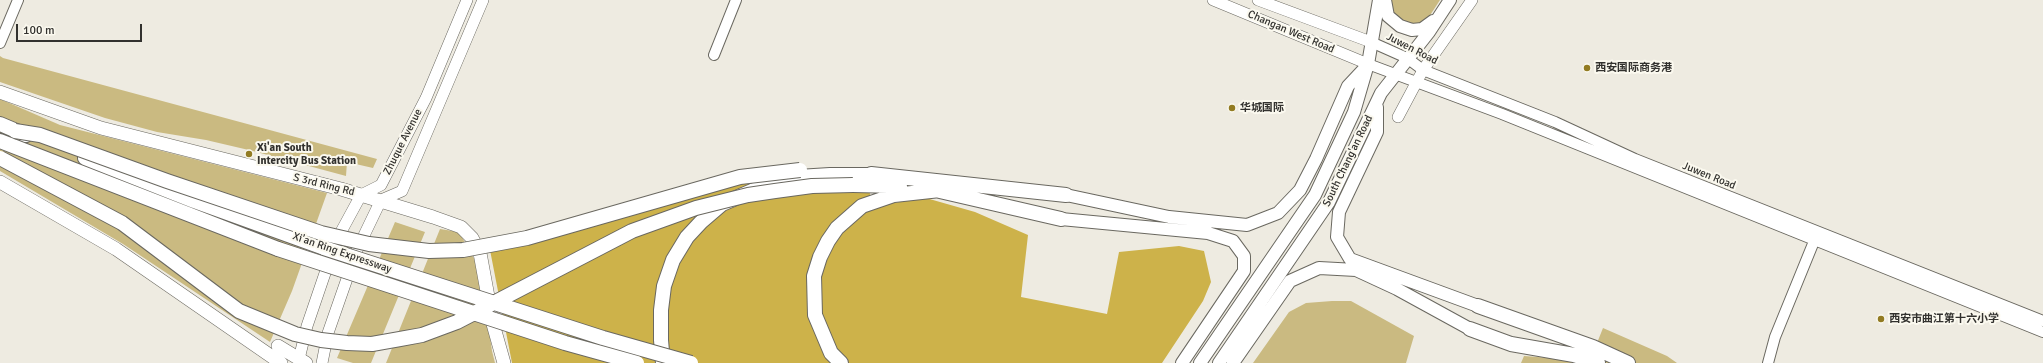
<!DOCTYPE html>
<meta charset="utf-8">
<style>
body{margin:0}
#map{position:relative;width:2043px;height:363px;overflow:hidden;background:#eeebe1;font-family:Signika,sans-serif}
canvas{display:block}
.scale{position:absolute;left:16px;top:24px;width:126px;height:18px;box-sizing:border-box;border:2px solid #32312e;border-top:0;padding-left:5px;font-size:12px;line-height:14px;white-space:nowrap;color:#32312e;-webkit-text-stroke:3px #fbf9ef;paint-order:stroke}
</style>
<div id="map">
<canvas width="2043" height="363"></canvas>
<div class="scale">100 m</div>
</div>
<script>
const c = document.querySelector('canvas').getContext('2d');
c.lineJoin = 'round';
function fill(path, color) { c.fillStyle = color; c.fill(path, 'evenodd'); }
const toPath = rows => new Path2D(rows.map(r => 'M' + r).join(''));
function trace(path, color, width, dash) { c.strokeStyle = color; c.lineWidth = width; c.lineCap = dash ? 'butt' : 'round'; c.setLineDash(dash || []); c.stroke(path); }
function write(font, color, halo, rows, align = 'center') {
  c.font = font + ' Signika,"Noto Sans SC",sans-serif'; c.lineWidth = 4; c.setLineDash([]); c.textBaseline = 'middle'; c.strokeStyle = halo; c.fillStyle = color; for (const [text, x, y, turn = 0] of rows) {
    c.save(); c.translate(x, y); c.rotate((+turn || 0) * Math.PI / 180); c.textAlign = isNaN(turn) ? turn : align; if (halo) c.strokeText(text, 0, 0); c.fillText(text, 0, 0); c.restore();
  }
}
const green = toPath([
 [1391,0,1440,0,1427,20,1420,26,1396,20,1390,5],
 [0,56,3,58,377,159,373,168,347,162,346,176,253,151,206,140,157,132,105,118,0,82],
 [0,99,60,125,327,193,292,291,270,342,123,244,0,171],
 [395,222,425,232,371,363,353,363,337,358],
 [440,229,459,232,481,271,492,351,495,363,386,363],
 [1332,301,1351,301,1414,336,1406,363,1253,363,1289,312,1306,303],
 [1603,328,1667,356,1677,363,1589,363],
 [1524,356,1563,359,1578,363,1521,363]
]);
const forest = toPath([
 [737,182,869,190,873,206,926,198,975,212,1028,235,1021,297,1107,314,1119,252,1179,246,1204,251,1211,282,1203,301,1162,363,512,363,490,250]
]);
const tertiary = toPath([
 [1371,42,1407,58,1423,70,1555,122,1635,159,2043,321],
 [0,43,18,0],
 [714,55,736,0],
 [1368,64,1502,114,2043,332],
 [1768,363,1775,337,1817,234]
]);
const secondary = toPath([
 [1213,0,1368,64],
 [1258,0,1371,42],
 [1398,117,1423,70,1472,0],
 [300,363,299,359,307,326,336,241,361,195,381,185,426,98,467,0],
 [322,363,328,333,357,250,381,200,402,191,483,0]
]);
const primary = toPath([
 [1385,0,1388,16,1400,26,1412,30,1422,29,1433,21],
 [1377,107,1377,132,1339,212,1337,237,1350,259,1478,306],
 [1066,195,1169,217,1247,225,1278,213,1300,190,1316,159,1348,86,1363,70],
 [1061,219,1208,233,1233,241,1244,256,1244,271,1182,363],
 [1200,363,1315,195,1354,112,1368,64,1379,0],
 [1219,363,1329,202,1381,93,1429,32,1450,0],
 [1233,363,1290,281,1319,268,1356,270,1397,289,1470,329]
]);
const trunk = toPath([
 [0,92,101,128,341,189,433,217,461,227,472,238,480,253,493,324,504,363],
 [0,182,116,249,281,363],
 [278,346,306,363]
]);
const motorway = toPath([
 [0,124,26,135],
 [0,141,278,249],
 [85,158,194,201,324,248],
 [871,174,1066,195],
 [853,185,900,186],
 [931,189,1061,219],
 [1478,306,1593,347,1628,363],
 [1470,329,1511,344,1574,355,1598,363],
 [663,363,661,340,661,310,664,286,673,260,687,237,701,222,722,204,782,178,830,175,879,175],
 [841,363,831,353,815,315,814,276,820,257,828,241,837,228,862,206,894,195,940,190]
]);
const motorwayBridge = toPath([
 [15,131,40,135,167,181,321,233,369,244,429,251,463,250,527,238,740,177,800,170],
 [0,158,122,223,239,311,295,334,321,340,347,343,372,344,400,339,422,335,457,322,632,231,696,208,748,195,775,191,812,186,853,185],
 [324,248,603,338,691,363],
 [278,249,565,343,637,363]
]);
const markers = [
 [1587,68,4,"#927b22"],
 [1232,108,4,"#927b22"],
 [249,154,4,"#927b22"],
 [1881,319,4,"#927b22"]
];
const streetNames = [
 ["Changan West Road",1291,32,23],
 ["Juwen Road",1412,49,27],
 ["Zhuque Avenue",403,142,-63],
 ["South Chang'an Road",1348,161,-64],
 ["Juwen Road",1709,176,22],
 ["S 3rd Ring Rd",324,185,14],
 ["Xi'an Ring Expressway",342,253,19]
];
const poiNames = [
 ["西安国际商务港",1595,68],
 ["华城国际",1240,108],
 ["Xi'an South",257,148],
 ["Intercity Bus Station",257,161],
 ["西安市曲江第十六小学",1889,319]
];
fill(green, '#caba81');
fill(forest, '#cdb24a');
trace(tertiary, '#6a6860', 12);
trace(secondary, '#6a6860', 12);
trace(primary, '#6a6860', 14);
trace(trunk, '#6a6860', 14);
trace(motorway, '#6a6860', 16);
trace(tertiary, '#fff', 10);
trace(secondary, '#fff', 11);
trace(primary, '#fff', 12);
trace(trunk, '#fff', 13);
trace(motorway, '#fff', 14);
trace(motorwayBridge, '#6a6860', 16, []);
trace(motorwayBridge, '#fff', 14);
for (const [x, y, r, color] of markers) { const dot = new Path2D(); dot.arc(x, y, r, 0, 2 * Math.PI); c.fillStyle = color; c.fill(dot); trace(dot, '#fbf9ef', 1.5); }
write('11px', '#32312e', '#fbf9ef', streetNames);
write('bold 11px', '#32312e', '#fbf9ef', poiNames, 'left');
</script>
